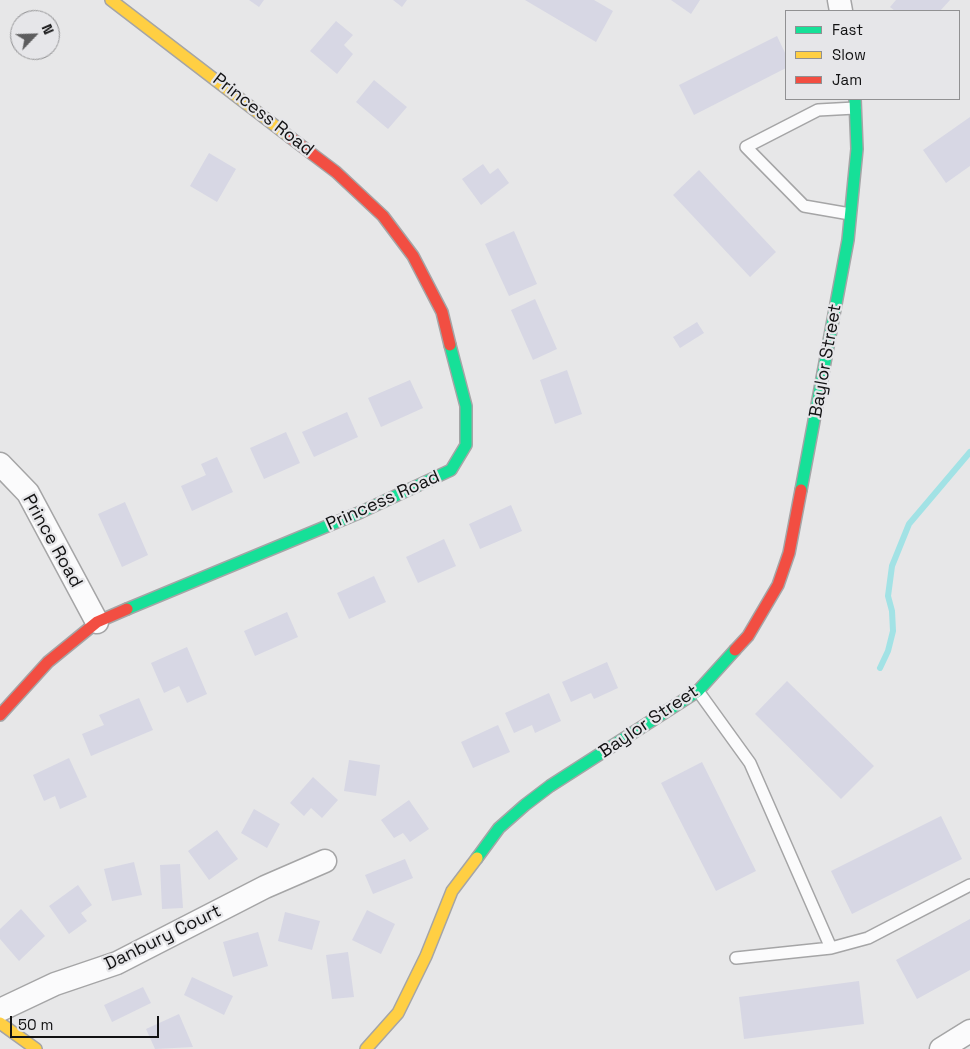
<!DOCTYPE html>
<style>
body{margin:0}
#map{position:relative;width:970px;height:1049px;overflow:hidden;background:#e7e7e8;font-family:"Space Grotesk",sans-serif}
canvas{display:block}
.legend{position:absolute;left:785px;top:10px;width:175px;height:90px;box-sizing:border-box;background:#e6e6e9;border:1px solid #919193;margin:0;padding:6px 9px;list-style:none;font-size:15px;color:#121213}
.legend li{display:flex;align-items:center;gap:10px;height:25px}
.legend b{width:25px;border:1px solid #919193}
.north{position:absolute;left:10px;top:10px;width:50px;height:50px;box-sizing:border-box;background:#e6e6e9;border:1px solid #919193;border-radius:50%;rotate:66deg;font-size:14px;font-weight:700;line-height:20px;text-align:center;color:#121213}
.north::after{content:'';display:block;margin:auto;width:18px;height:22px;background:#5d5d5e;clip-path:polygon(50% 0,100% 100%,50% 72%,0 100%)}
.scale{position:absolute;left:10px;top:1016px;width:149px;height:22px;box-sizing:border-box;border:2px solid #121213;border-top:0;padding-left:6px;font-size:15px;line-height:18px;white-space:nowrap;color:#121213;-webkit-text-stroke:4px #e6e6e9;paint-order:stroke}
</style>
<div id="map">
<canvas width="970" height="1049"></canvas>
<ul class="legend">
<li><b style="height:6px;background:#16e098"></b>Fast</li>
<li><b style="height:6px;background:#ffcf43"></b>Slow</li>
<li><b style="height:6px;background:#f24e42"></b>Jam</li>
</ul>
<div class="north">N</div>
<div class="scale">50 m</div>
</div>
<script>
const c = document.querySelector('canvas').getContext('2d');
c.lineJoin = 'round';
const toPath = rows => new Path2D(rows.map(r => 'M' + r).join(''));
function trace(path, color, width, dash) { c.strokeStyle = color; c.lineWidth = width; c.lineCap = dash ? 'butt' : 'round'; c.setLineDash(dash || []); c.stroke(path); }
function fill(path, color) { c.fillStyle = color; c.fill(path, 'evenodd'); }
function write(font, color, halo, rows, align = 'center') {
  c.font = font + ' "Space Grotesk",sans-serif'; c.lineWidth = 4.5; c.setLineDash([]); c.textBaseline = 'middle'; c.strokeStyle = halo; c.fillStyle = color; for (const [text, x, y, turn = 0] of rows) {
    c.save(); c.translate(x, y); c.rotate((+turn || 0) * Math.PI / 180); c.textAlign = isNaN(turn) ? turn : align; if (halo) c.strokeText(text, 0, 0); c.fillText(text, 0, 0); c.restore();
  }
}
const stream = toPath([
 [880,668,888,651,893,631,892,611,888,596,892,566,909,524,970,452]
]);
const building = toPath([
 [249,0,264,0,259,7],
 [393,0,407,0,402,7],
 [525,0,594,0,613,11,596,42],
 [671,0,700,0,691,14],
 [896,0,950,0,940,11,895,11,890,7],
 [336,21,353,35,344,45,353,54,337,74,310,51],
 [777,36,786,55,786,68,694,115,679,85],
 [374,80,407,107,388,129,356,102],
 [970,117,970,166,946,183,923,150],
 [209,153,236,169,217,202,190,186],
 [483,164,490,174,498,168,509,183,481,205,462,179],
 [699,170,776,252,750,277,673,195],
 [514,231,537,284,509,296,485,244],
 [535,299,557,349,533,360,511,310],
 [697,322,704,333,680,348,673,337],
 [567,370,582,414,555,424,540,380],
 [410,380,423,408,381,427,368,398],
 [347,412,358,437,314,457,302,432],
 [286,432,300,463,264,479,250,448],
 [217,457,233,492,192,511,181,486,206,475,201,464],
 [125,502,148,555,122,567,98,514],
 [511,505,522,531,480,549,469,524],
 [444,539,456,566,418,583,406,557],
 [374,576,386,602,349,619,337,593],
 [287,612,298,637,255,656,244,631],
 [187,647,207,694,187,703,179,686,164,693,151,663],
 [607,662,618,688,594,699,591,693,571,702,562,682],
 [787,681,874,766,841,799,755,714],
 [549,693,561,721,535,733,532,725,514,733,505,713],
 [139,698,153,730,91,756,82,734,104,725,99,715],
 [498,725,510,752,473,768,461,742],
 [69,758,87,797,60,809,55,796,44,801,33,775],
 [349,760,380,765,376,796,344,791],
 [702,762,756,871,716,891,661,783],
 [313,777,338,800,322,818,311,808,304,816,290,803],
 [409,800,429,829,410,842,403,833,394,838,381,820],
 [254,809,280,824,267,848,241,833],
 [941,816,962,859,852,914,831,871],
 [217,830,238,859,209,880,188,851],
 [405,859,413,878,373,894,365,875],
 [134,862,142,895,112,901,104,869],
 [180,864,183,908,162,909,160,865],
 [78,885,92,905,81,913,87,921,69,934,49,906],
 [21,909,45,936,19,961,0,939,0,929],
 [367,910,395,924,381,954,352,940],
 [285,912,320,921,312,950,278,941],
 [970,919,970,970,917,999,896,960],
 [258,932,268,966,233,977,223,942],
 [348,952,354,997,332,999,326,955],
 [192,977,233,996,224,1015,184,995],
 [859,981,864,1024,744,1039,739,997],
 [143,987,151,1003,112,1022,104,1005],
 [179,1014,193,1047,155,1049,146,1029]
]);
const lane = toPath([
 [850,214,804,206,746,147,818,110,855,108],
 [698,691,750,763,831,948,868,938,970,885],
 [736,958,831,948]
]);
const street = toPath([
 [839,0,841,11],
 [0,464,28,493,97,622],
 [0,1010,55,984,117,963,265,887,325,861],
 [941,1049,970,1031]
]);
const fast = toPath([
 [801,490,848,240,857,149,855,99],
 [127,609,361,512,451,470,466,445,466,406,450,345],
 [477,858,499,828,525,805,550,786,698,691,735,650]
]);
const slow = toPath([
 [111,0,291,138],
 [0,1023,36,1049],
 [366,1049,398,1013,426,956,452,891,477,858]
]);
const jam = toPath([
 [291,138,336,172,383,216,413,256,442,312,450,345],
 [735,650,748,636,778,585,789,553,801,490],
 [0,715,48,662,97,622,127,609]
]);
const streetNames = [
 ["Princess Road",263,115,38],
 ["Baylor Street",826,361,-80],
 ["Princess Road",383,501,-24],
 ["Prince Road",52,541,61],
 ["Baylor Street",649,722,-34],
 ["Danbury Court",163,938,-26]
];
trace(stream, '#a2e2e5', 6);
fill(building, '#d7d7e4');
trace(lane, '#a5a5a6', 14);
trace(street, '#a5a5a6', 25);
trace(fast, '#a5a5a6', 14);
trace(slow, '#a5a5a6', 14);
trace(jam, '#a5a5a6', 14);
trace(lane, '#fbfbfc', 11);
trace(street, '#fbfbfc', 22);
trace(fast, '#16e098', 11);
trace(slow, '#ffcf43', 11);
trace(jam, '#f24e42', 11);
write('18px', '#121213', '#e6e6e9', streetNames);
</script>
